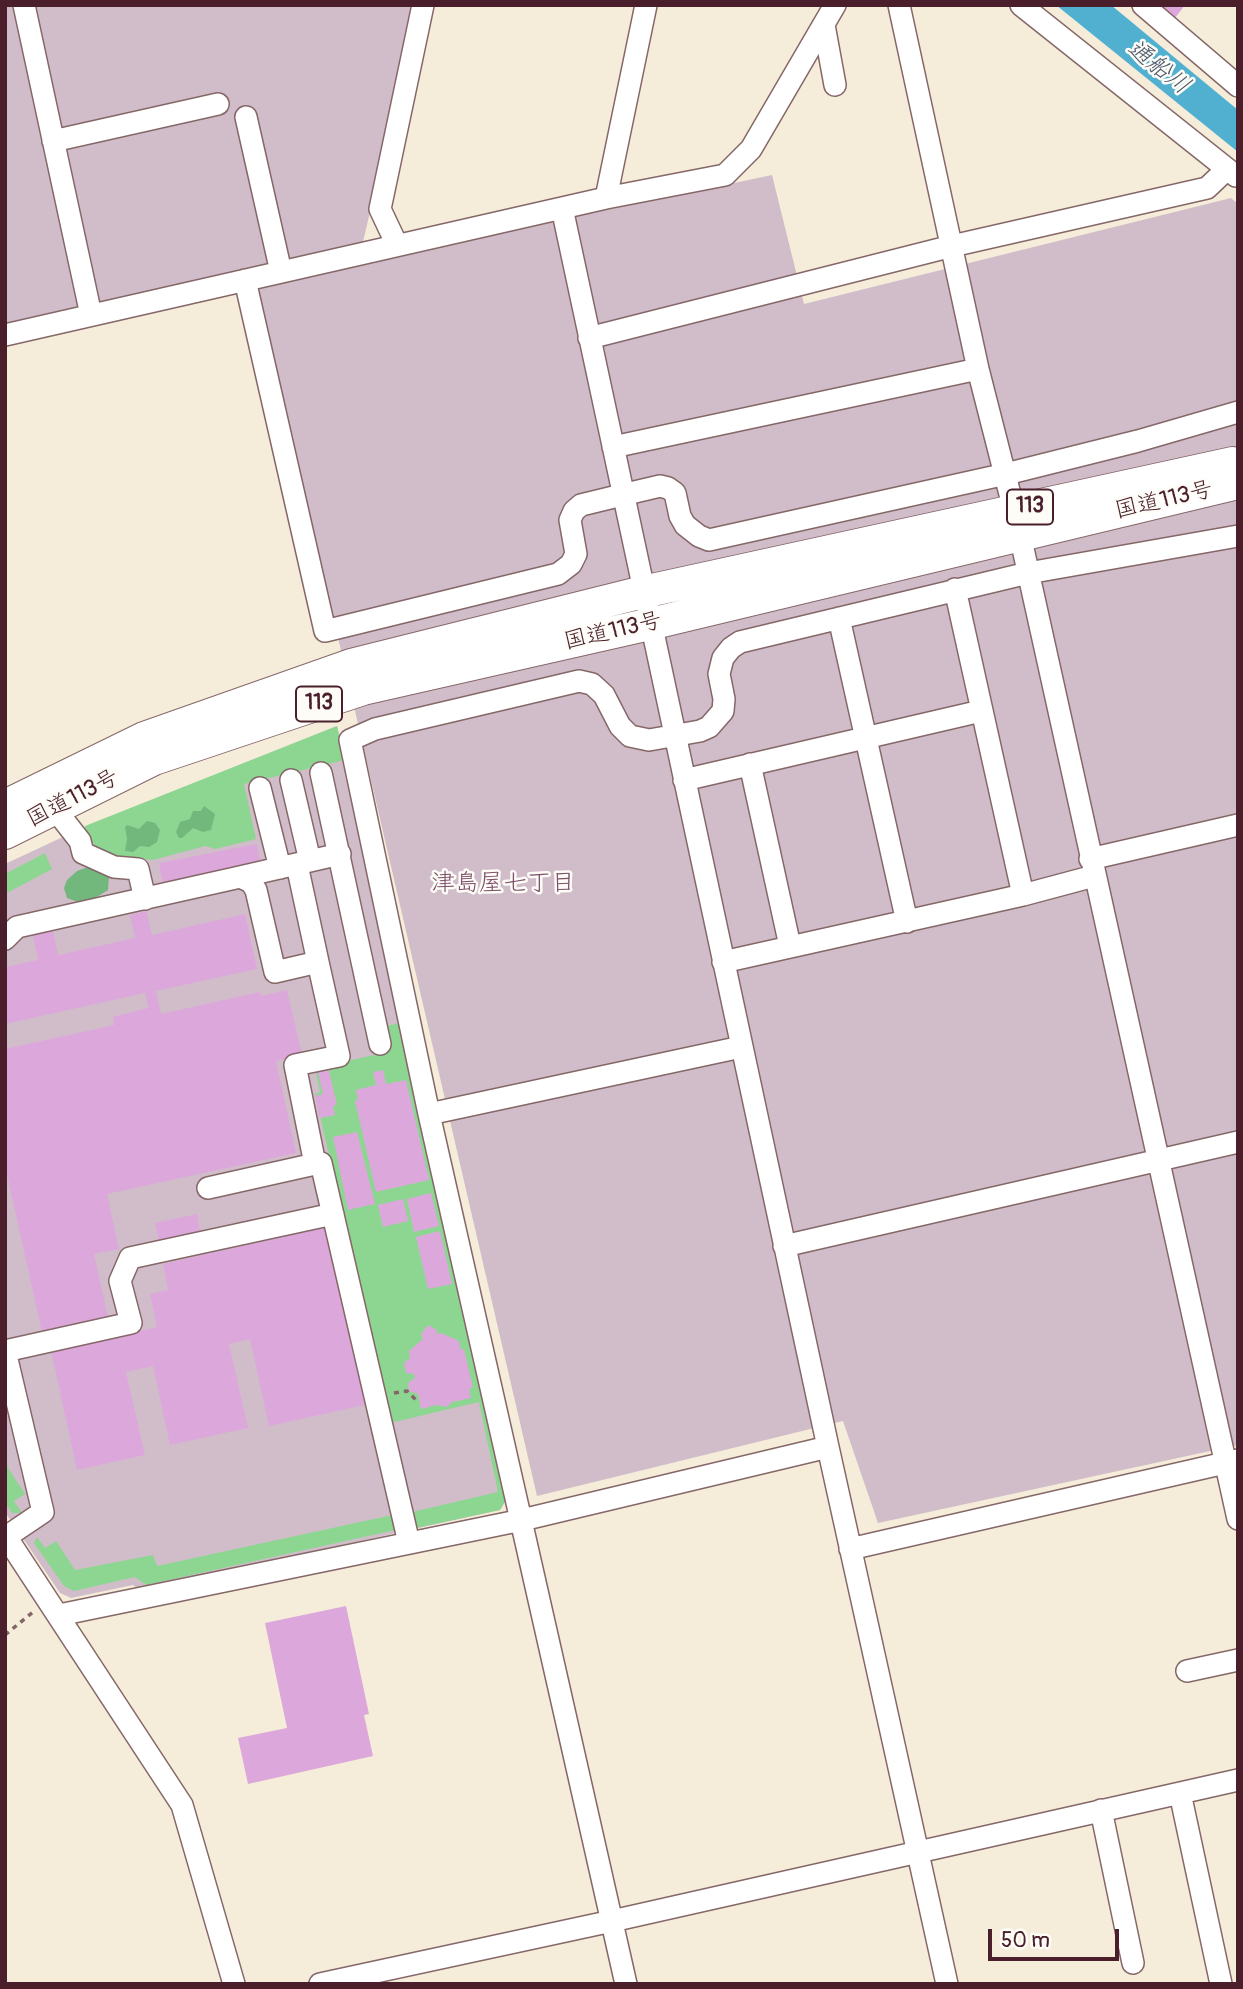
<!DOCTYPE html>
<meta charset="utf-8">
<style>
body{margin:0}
#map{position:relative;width:1243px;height:1989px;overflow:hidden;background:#f5edda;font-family:Pangolin,sans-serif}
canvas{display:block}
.frame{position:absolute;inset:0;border:7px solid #4a1f2b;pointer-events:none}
.scale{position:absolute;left:988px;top:1929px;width:131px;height:32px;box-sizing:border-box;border:4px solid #4a1f2b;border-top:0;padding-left:9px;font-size:21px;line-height:24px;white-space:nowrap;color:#4a1f2b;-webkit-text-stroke:5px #fdfcf7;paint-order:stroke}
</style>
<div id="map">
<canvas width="1243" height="1989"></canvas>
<div class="frame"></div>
<div class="scale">50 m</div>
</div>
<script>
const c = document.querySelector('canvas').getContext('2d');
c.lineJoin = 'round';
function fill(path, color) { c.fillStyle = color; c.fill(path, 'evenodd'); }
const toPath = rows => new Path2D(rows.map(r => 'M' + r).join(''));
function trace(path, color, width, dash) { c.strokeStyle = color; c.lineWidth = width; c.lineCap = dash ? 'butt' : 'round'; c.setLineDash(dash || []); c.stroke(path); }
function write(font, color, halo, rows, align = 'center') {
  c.font = font + ' Pangolin,"Klee One",sans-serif'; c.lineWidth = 5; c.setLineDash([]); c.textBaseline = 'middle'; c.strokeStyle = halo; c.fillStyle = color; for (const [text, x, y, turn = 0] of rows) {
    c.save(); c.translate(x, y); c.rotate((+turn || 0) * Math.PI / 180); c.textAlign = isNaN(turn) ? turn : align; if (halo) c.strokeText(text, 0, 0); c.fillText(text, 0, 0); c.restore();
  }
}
const industrial = toPath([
 [5,5,419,5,362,246,5,324],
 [772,175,804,304,1231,198,1238,204,1238,1445,878,1523,843,1421,537,1496,256,284],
 [337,726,509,1495,500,1510,139,1590,133,1585,71,1598,60,1593,5,1512,5,864,82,828]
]);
const green = toPath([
 [337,726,345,760,244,784,256,839,215,849,205,846,153,860,115,857,98,849,89,838,85,826],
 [45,853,52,869,5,894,5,874],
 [403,1022,509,1495,500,1510,411,1529,408,1513,498,1492,479,1402,390,1423,315,1094,320,1092,315,1068,388,1052,382,1027],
 [5,1455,8,1468,25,1494,14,1501,22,1513,12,1513,5,1502],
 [397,1514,400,1529,146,1585,135,1577,74,1591,64,1586,34,1543,37,1537,45,1548,56,1541,75,1570,153,1555,157,1566]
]);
const forest = toPath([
 [204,806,215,814,211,830,203,832,193,828,182,838,179,838,176,832,180,822,190,819,193,811,201,811],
 [147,821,155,823,160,830,157,842,149,847,140,846,133,852,125,851,127,839,125,827,127,825,139,829],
 [88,867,99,869,109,876,108,890,92,900,78,902,67,898,64,888,67,880,77,871]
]);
const water = toPath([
 [1056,5,1111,5,1238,110,1238,152]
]);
const building = toPath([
 [1162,5,1185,5,1175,18,1160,7],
 [257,844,260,860,163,883,159,863],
 [146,911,152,935,245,914,257,969,156,991,161,1014,260,992,261,996,287,990,302,1055,276,1061,296,1153,107,1194,119,1249,94,1254,108,1317,42,1332,5,1166,5,1049,114,1025,113,1017,148,1008,145,993,5,1024,5,967,38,960,33,935,53,930,58,955,135,938,130,915],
 [328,1067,337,1105,333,1106,335,1115,320,1118,315,1096,323,1094,317,1069],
 [383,1070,386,1084,406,1080,429,1180,376,1192,355,1101,358,1100,356,1090,376,1085,373,1072],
 [357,1132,375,1204,348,1210,333,1137],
 [431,1193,439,1226,414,1232,407,1199],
 [403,1199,408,1221,383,1227,378,1205],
 [197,1214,200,1232,160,1246,155,1223],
 [331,1226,369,1404,269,1426,250,1339,229,1344,248,1428,170,1445,153,1366,126,1372,145,1455,77,1470,51,1351,157,1327,150,1294,168,1290,163,1264],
 [440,1231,452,1284,428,1289,416,1237],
 [428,1325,437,1330,437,1334,441,1333,459,1341,461,1350,464,1349,473,1388,469,1388,471,1398,452,1402,447,1407,437,1405,421,1409,418,1394,409,1391,408,1383,415,1378,414,1374,406,1373,404,1363,410,1358,409,1351,423,1339,421,1334],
 [346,1606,369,1714,364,1715,373,1756,248,1784,238,1738,287,1728,265,1623]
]);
const path = toPath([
 [394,1393,407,1391,418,1402],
 [5,1635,33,1612]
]);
const minor = toPath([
 [24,5,91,315],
 [899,5,978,369,1014,510],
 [1021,5,1236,176],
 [1143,5,1238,86],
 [824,25,835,85],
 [246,117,281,272],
 [53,141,218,104],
 [606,198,646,5],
 [562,208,828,1447,947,1984],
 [397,245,380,209,423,5],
 [245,280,325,631,558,574,571,564,576,554,570,520,574,511,581,505,622,495,660,486,668,488,675,493,680,516,685,525,699,536,709,540,1006,474,1138,441,1238,412],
 [5,335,606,198,725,175,751,149,835,5],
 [589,338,952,246,1207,188,1227,169],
 [613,447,978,369],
 [1020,535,1238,1519],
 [955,589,1023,895],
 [839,618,907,922],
 [750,764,790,946],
 [321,773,380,1044],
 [291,780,310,861],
 [684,780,981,711],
 [260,788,280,868],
 [54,808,80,841,83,853,114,867,138,869,145,899],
 [1090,859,1238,825],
 [297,865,318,962],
 [240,877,340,854],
 [5,939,17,927,240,877,251,882,256,890,275,972,318,962,339,1056,295,1065,315,1164,321,1163,409,1543],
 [723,962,1023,895,1094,876],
 [429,1114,741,1047],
 [208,1188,315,1164],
 [784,1246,1238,1142],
 [5,1351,131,1323,120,1281,130,1258,333,1214],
 [5,1351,43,1512,6,1537],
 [5,1535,182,1805,234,1984],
 [850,1549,1238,1460],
 [59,1615,522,1520,828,1447],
 [1187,1671,1238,1660],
 [1180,1793,1221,1984],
 [1101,1810,1133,1963],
 [320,1984,612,1921,1238,1780],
 [626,1984,429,1114,350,740,375,729,579,681,592,684,604,695,620,726,630,736,649,740,700,731,709,727,723,711,724,699,719,674,723,658,731,648,740,642,1028,573,1238,536]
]);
const highway = toPath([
 [5,806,144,738,351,665,643,592,1233,463],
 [5,833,154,759,363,689,650,624,1238,483]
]);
const shields = [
 [1030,507,46],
 [319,704,46]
];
const shieldNames = [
 ["113",1030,507],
 ["113",319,704]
];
const streetNames = [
 ["国道113号",1164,501,-13],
 ["国道113号",613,632,-13],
 ["国道113号",73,799,-27]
];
const waterNames = [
 ["通船川",1158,68,38]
];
const neighbourhoodNames = [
 ["津島屋七丁目",503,884]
];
fill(industrial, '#d1bdc9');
fill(green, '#8dd692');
fill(forest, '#72b77c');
fill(water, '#51b0d0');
fill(building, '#dca8db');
trace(minor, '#866768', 24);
trace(highway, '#866768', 34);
trace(path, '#866768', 3.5, [5, 5]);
trace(minor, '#fff', 21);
trace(highway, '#fff', 32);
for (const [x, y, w] of shields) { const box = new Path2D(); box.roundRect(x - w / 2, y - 17.5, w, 35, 5); c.fillStyle = '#fdfcf7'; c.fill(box); trace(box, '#4a1f2b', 2); }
write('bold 21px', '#4a1f2b', null, shieldNames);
write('23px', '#4a1f2b', '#fdfcf7', streetNames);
write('italic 24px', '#4d596d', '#fdfcf7', waterNames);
write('24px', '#7d4f69', '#fdfcf7', neighbourhoodNames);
</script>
